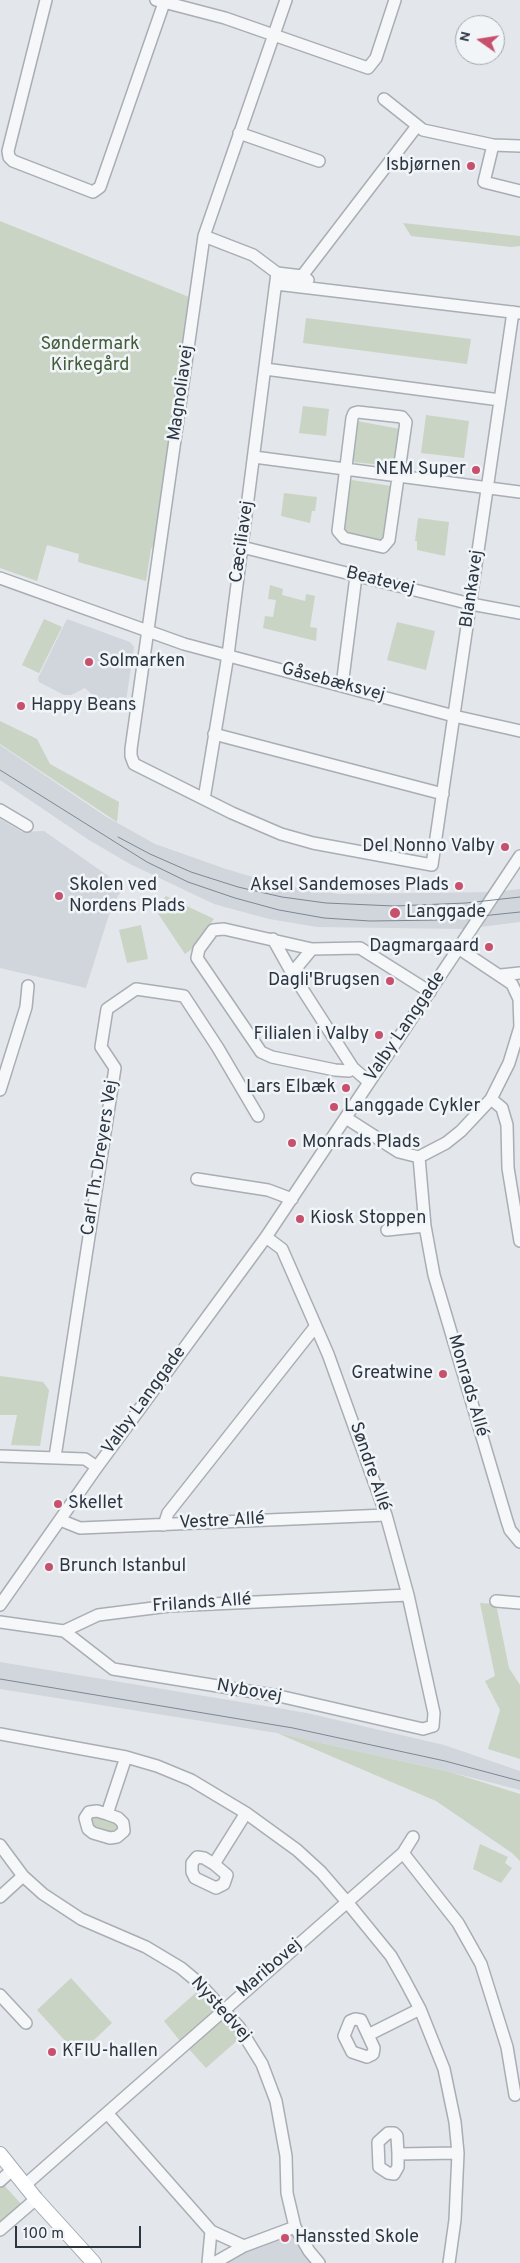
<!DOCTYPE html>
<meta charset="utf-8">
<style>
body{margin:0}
#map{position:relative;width:520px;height:2263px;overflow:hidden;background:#e3e6ea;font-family:Overpass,sans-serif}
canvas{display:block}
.north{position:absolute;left:455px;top:15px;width:50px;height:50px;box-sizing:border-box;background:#f2f5f8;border:1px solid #a2a9af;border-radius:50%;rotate:283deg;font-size:14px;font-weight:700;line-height:20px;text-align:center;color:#2b3642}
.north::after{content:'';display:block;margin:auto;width:18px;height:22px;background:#c7506d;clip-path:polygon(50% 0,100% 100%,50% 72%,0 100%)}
.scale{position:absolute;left:15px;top:2226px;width:126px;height:22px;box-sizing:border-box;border:2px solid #2b3642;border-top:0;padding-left:6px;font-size:15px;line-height:18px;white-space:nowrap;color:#2b3642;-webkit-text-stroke:4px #f2f5f8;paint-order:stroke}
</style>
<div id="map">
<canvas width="520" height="2263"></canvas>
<div class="north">N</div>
<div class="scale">100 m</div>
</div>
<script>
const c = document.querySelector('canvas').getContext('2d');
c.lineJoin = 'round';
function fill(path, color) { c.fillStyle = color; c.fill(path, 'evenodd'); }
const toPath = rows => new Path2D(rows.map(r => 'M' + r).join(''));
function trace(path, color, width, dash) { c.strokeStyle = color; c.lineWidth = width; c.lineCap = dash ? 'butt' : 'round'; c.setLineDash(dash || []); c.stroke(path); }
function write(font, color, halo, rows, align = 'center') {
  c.font = font + ' Overpass,sans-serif'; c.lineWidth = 5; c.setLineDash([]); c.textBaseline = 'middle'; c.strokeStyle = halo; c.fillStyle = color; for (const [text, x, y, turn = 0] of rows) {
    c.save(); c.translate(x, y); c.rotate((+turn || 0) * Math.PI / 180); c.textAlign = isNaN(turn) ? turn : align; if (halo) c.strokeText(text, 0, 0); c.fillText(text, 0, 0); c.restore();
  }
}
const built = toPath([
 [67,619,130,642,134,647,126,701,97,699,85,688,71,695,64,695,39,682,38,678],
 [0,745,105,816,155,844,226,869,280,885,339,894,495,892,520,889,520,922,464,929,317,927,269,919,214,904,130,864,89,840,0,780],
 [0,819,22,832,44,831,124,887,112,905,86,988,0,968],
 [0,1662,307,1713,444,1745,520,1771,520,1790,450,1772,277,1733,0,1689],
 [294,2229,317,2263,217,2263]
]);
const green = toPath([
 [0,221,189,297,154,545,151,549,146,581,78,562,79,554,47,545,37,581,0,568],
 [403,223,520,236,520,246,511,247,411,236],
 [306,318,471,339,467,364,303,343],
 [303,406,329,409,326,436,299,433],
 [426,415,469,421,464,458,421,453],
 [357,421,400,429,394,466,352,462],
 [352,480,391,486,392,491,384,542,348,535,345,532,343,528,348,485],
 [284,493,317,497,315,511,312,511,310,523,281,516],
 [418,518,449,522,445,556,417,550,417,541,415,541],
 [270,585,283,589,282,595,305,601,306,594,315,596,310,627,317,628,316,641,263,628,265,616,273,617,276,600,268,599],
 [44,619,62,627,39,673,22,665],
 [397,622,435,631,426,670,387,660],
 [0,721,37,739,50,764,119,802,117,822,0,744],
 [166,896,214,919,192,949,185,954,155,909],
 [141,925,148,959,127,963,119,930],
 [0,1376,43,1382,49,1390,40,1446,11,1445,17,1415,0,1415],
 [480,1603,496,1604,509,1668,520,1685,520,1759,488,1749,500,1710,485,1681,495,1676],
 [277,1733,450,1772,520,1794,520,1861,512,1853,436,1801],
 [93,1816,115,1820,120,1827,113,1835,94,1830,91,1818],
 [480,1844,508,1857,505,1863,512,1868,501,1883,473,1869],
 [71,1978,112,2023,78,2055,37,2010],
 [199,1990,215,2009,180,2041,164,2021],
 [224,2018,240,2038,206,2068,188,2048],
 [3,2184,22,2205,0,2224,0,2187]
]);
const minor = toPath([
 [46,0,8,151,9,157,13,161,93,192,100,187,165,0],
 [156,0,225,18,368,68,376,58,395,0],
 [286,0,204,236,131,749,131,756,134,764,232,813,281,834,313,843,432,865,513,312],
 [384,99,423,130,493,145,520,146],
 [239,133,319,161],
 [493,145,484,182,520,191],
 [204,236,253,255,277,273],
 [277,273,302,276,308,280],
 [276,284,520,313],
 [300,287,302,276,417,126],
 [265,369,500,400],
 [358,412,402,417,406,422,389,540,383,547,344,538,338,531,352,418,354,413,358,412],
 [254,457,520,492],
 [242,547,471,604,520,613],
 [0,578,184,644,454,716,520,731],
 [342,686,356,576],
 [214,734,443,794],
 [204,799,228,655,277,273],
 [0,810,27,826],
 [273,939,292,973,353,1068,369,1082],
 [292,973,312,949],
 [501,975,520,973],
 [353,1068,349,1071,335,1070,272,1057,261,1052,197,958,199,949,213,930,224,929,312,949,360,948,430,992],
 [0,1090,26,1007,28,986],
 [491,1099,502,1108,507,1125,508,1168,520,1241],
 [346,1118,399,1152,419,1157,425,1226,434,1275,507,1521,510,1530,520,1542],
 [419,1157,446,1143,461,1131,491,1099,509,1063,520,1027,519,999,512,984,458,948],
 [197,1179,268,1190,292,1199],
 [387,1230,425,1226],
 [0,1456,85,1459,97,1467],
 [55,1457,115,1068,101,1047,107,1009,136,989,184,996,218,1048,258,1116],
 [60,1520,80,1528,386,1515],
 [164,1525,168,1513,315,1327],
 [496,1601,520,1603],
 [0,1605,97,1467,266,1237,520,856],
 [0,1622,64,1631,98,1615,169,1606,408,1595],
 [64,1631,113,1669,279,1696,423,1729,433,1726,434,1713,408,1595,386,1515,328,1354,307,1306,282,1249,266,1237],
 [0,1734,126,1757,157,1766,191,1780,246,1813,297,1850,321,1872,347,1902,391,1956,404,1979,420,2009,444,2069,455,2122,458,2153,455,2220,449,2263],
 [107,1814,97,1811,89,1812,85,1818,88,1829,93,1833,110,1838,117,1837,124,1831,123,1823,118,1818,107,1814,126,1757],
 [0,1845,23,1876,43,1894,81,1919,146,1947,181,1968,199,1983,239,2027,262,2064,276,2101,286,2156,287,2193,295,2227,309,2251,319,2263],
 [403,1853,458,1923,481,1964,507,2047,515,2095],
 [214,1864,204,1858,197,1857,192,1863,192,1872,195,1878,216,1888,224,1884,227,1875,214,1864,246,1813],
 [0,1897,23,1876],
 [0,1995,26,2023],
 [368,2035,374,2048,373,2054,367,2057,352,2052,344,2036,350,2021,355,2019,361,2020,368,2035,420,2009],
 [107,2113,211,2231,244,2246],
 [398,2154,398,2167,394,2174,388,2173,379,2167,378,2142,388,2133,394,2133,397,2136,398,2154,458,2153],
 [0,2181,12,2170],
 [25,2185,403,1853,413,1837],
 [0,2230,36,2199],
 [208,2263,211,2231],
 [214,2263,244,2246,295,2227]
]);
const major = toPath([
 [0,2154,36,2199,94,2263]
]);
const tram = toPath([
 [0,770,147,862,188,882,235,898,279,910,324,918,370,921,443,920,520,912],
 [118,837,150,854,191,872,238,887,282,897,326,903,394,906,466,903,520,897],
 [0,1679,293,1728,445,1761,520,1781]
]);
const markers = [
 [471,166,5,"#c7506d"],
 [476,470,5,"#c7506d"],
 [89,662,5,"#c7506d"],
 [21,706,5,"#c7506d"],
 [505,847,5,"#c7506d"],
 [459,886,5,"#c7506d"],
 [59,896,5,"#c7506d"],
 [395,913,6,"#c7506d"],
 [489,947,5,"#c7506d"],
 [390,981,5,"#c7506d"],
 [379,1035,5,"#c7506d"],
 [346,1088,5,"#c7506d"],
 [334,1107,5,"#c7506d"],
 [292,1143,5,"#c7506d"],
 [300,1219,5,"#c7506d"],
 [443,1374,5,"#c7506d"],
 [58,1504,5,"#c7506d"],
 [49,1567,5,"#c7506d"],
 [52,2052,5,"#c7506d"],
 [285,2238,5,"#c7506d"]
];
const poiNames = [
 ["Isbjørnen",461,166,"right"],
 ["NEM Super",466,470,"right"],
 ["Solmarken",99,662],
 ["Happy Beans",31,706],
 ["Del Nonno Valby",495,847,"right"],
 ["Skolen ved",69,886],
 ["Nordens Plads",69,907],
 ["Aksel Sandemoses Plads",449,886,"right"],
 ["Langgade",406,913],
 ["Dagmargaard",479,947,"right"],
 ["Dagli'Brugsen",380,981,"right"],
 ["Filialen i Valby",369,1035,"right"],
 ["Lars Elbæk",336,1088,"right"],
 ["Langgade Cykler",344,1107],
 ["Monrads Plads",302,1143],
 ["Kiosk Stoppen",310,1219],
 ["Greatwine",433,1374,"right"],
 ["Skellet",68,1504],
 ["Brunch Istanbul",59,1567],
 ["KFIU-hallen",62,2052],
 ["Hanssted Skole",295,2238]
];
const parkNames = [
 ["Søndermark",90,345],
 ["Kirkegård",90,366]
];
const streetNames = [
 ["Magnoliavej",182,393,-82],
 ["Cæciliavej",243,542,-82],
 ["Beatevej",380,582,14],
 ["Blankavej",473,589,-82],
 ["Gåsebæksvej",333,683,15],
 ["Valby Langgade",406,1027,-56],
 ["Carl Th. Dreyers Vej",101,1158,-81],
 ["Monrads Allé",467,1386,74],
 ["Valby Langgade",145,1401,-54],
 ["Søndre Allé",369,1467,71],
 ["Vestre Allé",222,1522,-3],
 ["Frilands Allé",202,1604,-4],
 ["Nybovej",249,1692,10],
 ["Maribovej",270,1969,-41],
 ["Nystedvej",220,2010,48]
];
fill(built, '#d1d6dc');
fill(green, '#cad4c4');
trace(minor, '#a8aeb4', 14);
trace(major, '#a3acb5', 16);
trace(minor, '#f5f7f9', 11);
trace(major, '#fff', 14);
trace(tram, '#7d8793', 1);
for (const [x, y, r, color] of markers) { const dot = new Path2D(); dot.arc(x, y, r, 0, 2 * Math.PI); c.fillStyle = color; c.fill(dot); trace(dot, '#f2f5f8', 2); }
write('18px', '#2b3642', '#f2f5f8', poiNames, 'left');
write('18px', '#435c3a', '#f2f5f8', parkNames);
write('18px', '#2b3642', '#f2f5f8', streetNames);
</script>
